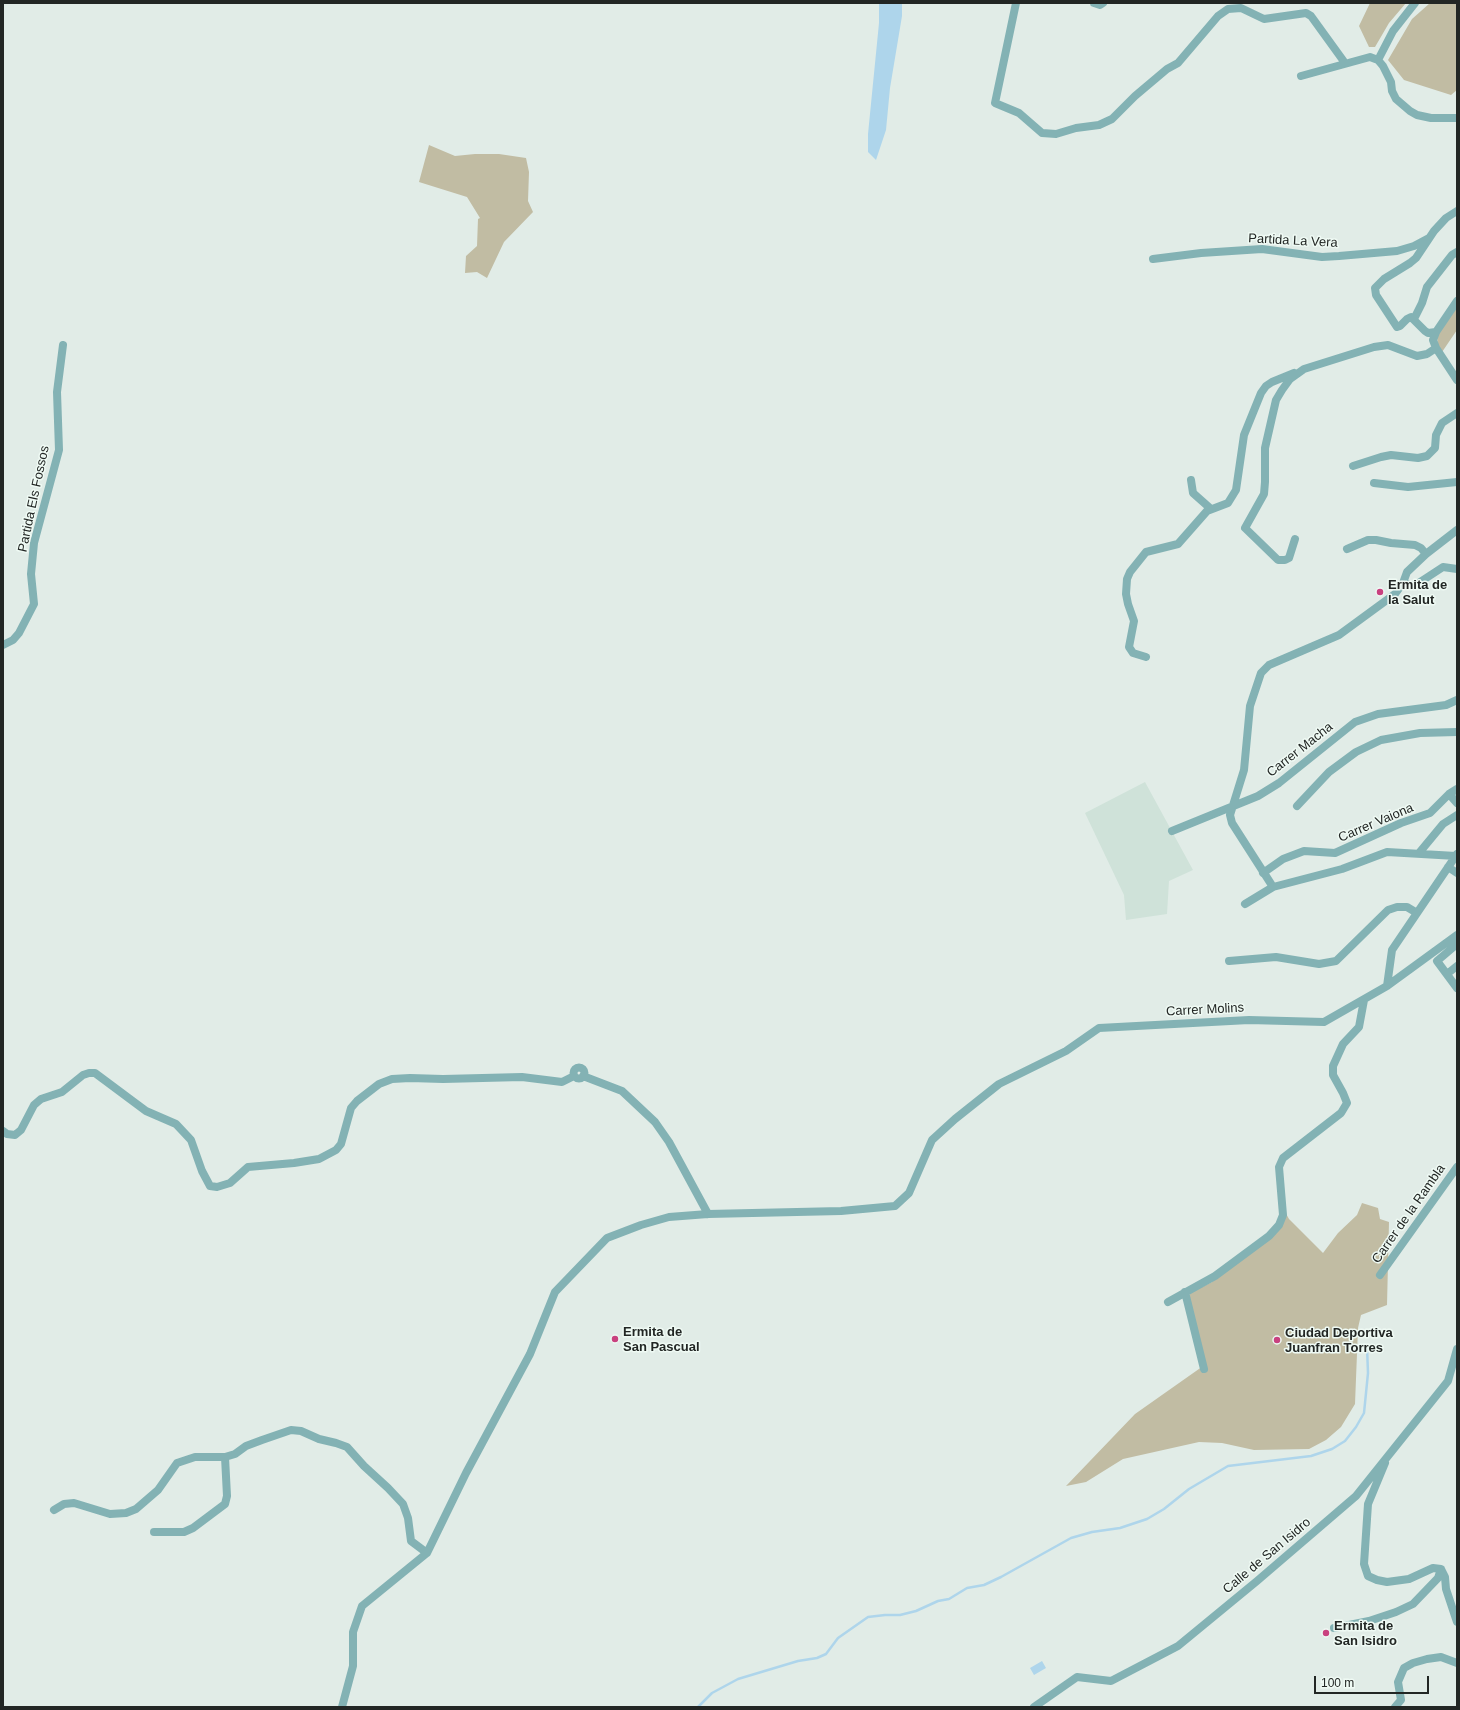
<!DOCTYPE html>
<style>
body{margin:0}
#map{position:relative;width:1460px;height:1710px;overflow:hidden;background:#e1ece7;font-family:Arial,sans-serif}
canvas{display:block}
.frame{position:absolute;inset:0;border:4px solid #222624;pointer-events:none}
.scale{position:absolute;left:1314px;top:1676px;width:115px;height:18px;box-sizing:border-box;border:2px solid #222624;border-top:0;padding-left:5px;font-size:12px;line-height:14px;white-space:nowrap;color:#222624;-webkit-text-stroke:3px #effaf4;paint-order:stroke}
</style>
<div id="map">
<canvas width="1460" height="1710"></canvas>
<div class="frame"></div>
<div class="scale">100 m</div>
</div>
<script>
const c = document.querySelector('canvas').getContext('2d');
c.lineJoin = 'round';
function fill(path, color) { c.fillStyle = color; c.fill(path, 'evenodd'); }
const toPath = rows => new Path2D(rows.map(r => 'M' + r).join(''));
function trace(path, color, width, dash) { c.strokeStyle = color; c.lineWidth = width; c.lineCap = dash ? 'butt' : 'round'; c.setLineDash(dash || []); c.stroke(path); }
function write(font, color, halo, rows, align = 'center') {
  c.font = font + ' Arial,sans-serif'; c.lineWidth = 3; c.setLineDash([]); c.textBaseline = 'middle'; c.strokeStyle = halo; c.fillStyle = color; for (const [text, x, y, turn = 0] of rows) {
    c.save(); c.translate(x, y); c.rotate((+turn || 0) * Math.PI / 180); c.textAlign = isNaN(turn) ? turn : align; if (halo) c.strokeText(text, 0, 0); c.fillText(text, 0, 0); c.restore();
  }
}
const built = toPath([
 [1145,782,1193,870,1169,881,1167,914,1126,920,1124,895,1085,813]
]);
const green = toPath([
 [1370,3,1406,3,1389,23,1375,47,1369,47,1359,26],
 [1430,3,1457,3,1457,90,1451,95,1404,80,1388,60,1412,19],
 [429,145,455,156,475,154,499,154,526,158,529,172,528,201,533,212,504,242,487,278,477,272,465,273,466,256,477,246,478,219,480,218,467,197,419,182],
 [1457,301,1457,330,1440,355,1436,332],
 [1362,1203,1378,1208,1380,1219,1389,1222,1387,1305,1361,1315,1358,1328,1355,1404,1341,1427,1326,1440,1309,1449,1254,1450,1222,1443,1199,1442,1123,1459,1086,1482,1066,1486,1135,1414,1206,1364,1188,1303,1190,1293,1212,1282,1213,1279,1276,1231,1284,1210,1289,1219,1323,1253,1338,1233,1357,1215]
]);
const water = toPath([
 [879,3,902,3,902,16,890,88,886,130,876,160,868,152,868,134,879,23],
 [1042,1661,1046,1668,1034,1675,1030,1668]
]);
const stream = toPath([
 [698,1707,712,1693,738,1679,798,1661,817,1658,826,1654,838,1638,868,1617,885,1615,900,1615,916,1611,938,1601,949,1599,967,1588,984,1585,1001,1577,1071,1538,1092,1532,1120,1528,1147,1519,1164,1509,1189,1489,1228,1466,1311,1456,1332,1449,1345,1441,1356,1427,1364,1413,1368,1373,1367,1347]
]);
const minor = toPath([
 [1016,3,995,103,1019,113,1042,133,1056,134,1076,128,1099,125,1112,119,1135,96,1167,69,1178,63,1218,16,1228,9,1241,8,1264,19,1306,13,1311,16,1345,63],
 [1094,3,1100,5,1103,3],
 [1378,60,1393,31,1415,3],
 [1301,76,1370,57,1378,60,1383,66,1391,82,1392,91,1396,99,1410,111,1417,115,1431,118,1457,118],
 [1153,259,1201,253,1262,249,1322,257,1339,256,1397,251,1414,246,1429,238],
 [1457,301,1436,332,1433,340,1436,348,1457,380],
 [1414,319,1422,303,1427,287,1452,255,1457,252],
 [1436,332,1428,333,1425,331,1411,317,1407,319,1400,326,1397,327,1376,295,1375,288,1384,279,1410,263,1416,258,1434,231,1446,218,1457,211],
 [1353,466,1381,457,1391,455,1418,458,1427,456,1435,448,1436,435,1442,423,1457,413],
 [1191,480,1193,493,1211,509],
 [1374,483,1408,487,1457,482],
 [1295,539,1289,558,1285,560,1278,560,1245,528,1264,494,1265,482,1265,448,1276,400,1282,390,1290,379,1304,369,1374,347,1388,345,1417,356,1427,354,1436,348],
 [1347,549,1368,540,1376,540,1391,543,1415,545,1421,548,1426,554],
 [1403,583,1414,586,1443,567,1457,569],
 [3,645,13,640,19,633,34,604,31,574,34,543,59,450,57,392,63,345],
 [1146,657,1133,653,1129,647,1134,621,1128,604,1126,594,1127,579,1130,572,1146,552,1178,544,1207,511,1228,503,1236,490,1244,435,1261,393,1266,386,1272,382,1294,373],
 [1449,794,1457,803],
 [1297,806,1329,772,1356,752,1381,740,1420,733,1457,732],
 [1172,831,1258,796,1279,783,1355,722,1378,714,1446,705,1457,700],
 [1419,853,1443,824,1457,815],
 [1448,867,1457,873],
 [1263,873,1283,859,1304,851,1335,853,1401,823,1430,813,1449,794,1457,789],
 [1273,887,1232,823,1230,815,1244,770,1250,706,1261,673,1269,665,1339,635,1395,594,1403,583,1407,572,1426,554,1457,530],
 [1245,904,1273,887,1342,869,1387,852,1456,856],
 [1457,944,1437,961,1457,988],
 [1229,961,1276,957,1319,964,1336,961,1388,910,1397,907,1407,907,1417,913],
 [1447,974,1457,966],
 [1387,986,1392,950,1457,854],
 '573.5 1073a5.5 5.5 0 1 1 11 0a5.5 5.5 0 1 1-11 0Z',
 [583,1076,622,1091,655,1122,669,1142,708,1214],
 [3,1131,7,1134,15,1135,21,1130,34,1105,41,1099,62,1092,83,1075,89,1073,95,1073,146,1111,176,1124,191,1140,202,1171,210,1186,217,1187,230,1183,248,1167,294,1163,319,1159,336,1150,341,1144,351,1108,357,1101,379,1084,392,1079,410,1078,443,1079,522,1077,562,1082,574,1076],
 [1380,1275,1457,1167],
 [1185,1292,1204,1369],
 [1168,1302,1215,1276,1269,1236,1279,1225,1283,1215,1279,1167,1283,1158,1341,1113,1347,1103,1343,1093,1333,1075,1333,1066,1343,1044,1359,1027,1364,1000],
 [1385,1463,1368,1504,1364,1564,1368,1576,1377,1580,1387,1582,1409,1579,1433,1568,1441,1569,1445,1577,1446,1589,1457,1622],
 [54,1510,64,1504,74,1503,110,1514,126,1513,136,1509,158,1490,177,1463,195,1457,225,1457,235,1454,246,1446,262,1440,291,1430,301,1431,319,1439,336,1443,347,1447,364,1466,388,1488,403,1504,408,1518,411,1541,427,1553],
 [154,1532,184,1532,193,1528,225,1504,227,1496,225,1457],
 [1334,1628,1369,1621,1396,1612,1413,1604,1438,1578,1441,1569],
 [342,1707,353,1666,353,1632,362,1606,427,1553,466,1473,530,1354,555,1292,607,1238,641,1225,669,1217,708,1214,841,1211,895,1206,909,1193,932,1140,955,1119,999,1084,1066,1051,1099,1028,1249,1020,1324,1022,1387,986,1457,935],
 [1034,1707,1077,1677,1111,1681,1178,1646,1257,1581,1356,1496,1448,1381,1457,1349],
 [1395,1707,1401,1700,1398,1682,1404,1668,1413,1663,1427,1659,1441,1657,1457,1663]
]);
const markers = [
 [1380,592,4,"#c9417f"],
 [615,1339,4,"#c9417f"],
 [1277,1340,4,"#c9417f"],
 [1326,1633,4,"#c9417f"]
];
const streetNames = [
 ["Partida La Vera",1293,241,3],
 ["Partida Els Fossos",34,499,-78],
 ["Carrer Macha",1300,750,-38],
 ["Carrer Vaiona",1376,823,-23],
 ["Carrer Molins",1205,1010,-3],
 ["Carrer de la Rambla",1409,1214,-55],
 ["Calle de San Isidro",1267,1556,-40]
];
const poiNames = [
 ["Ermita de",1388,585],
 ["la Salut",1388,600],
 ["Ermita de",623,1332],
 ["San Pascual",623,1347],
 ["Ciudad Deportiva",1285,1333],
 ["Juanfran Torres",1285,1348],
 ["Ermita de",1334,1626],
 ["San Isidro",1334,1641]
];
fill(built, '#cfe2d9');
fill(green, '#c1bca3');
fill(water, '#aed5eb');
trace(stream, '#aed5eb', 2.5);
trace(minor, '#83b2b4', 8);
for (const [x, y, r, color] of markers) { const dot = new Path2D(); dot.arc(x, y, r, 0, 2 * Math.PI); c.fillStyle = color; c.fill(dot); trace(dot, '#effaf4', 1.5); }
write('13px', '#222624', '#effaf4', streetNames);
write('bold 13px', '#222624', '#effaf4', poiNames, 'left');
</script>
